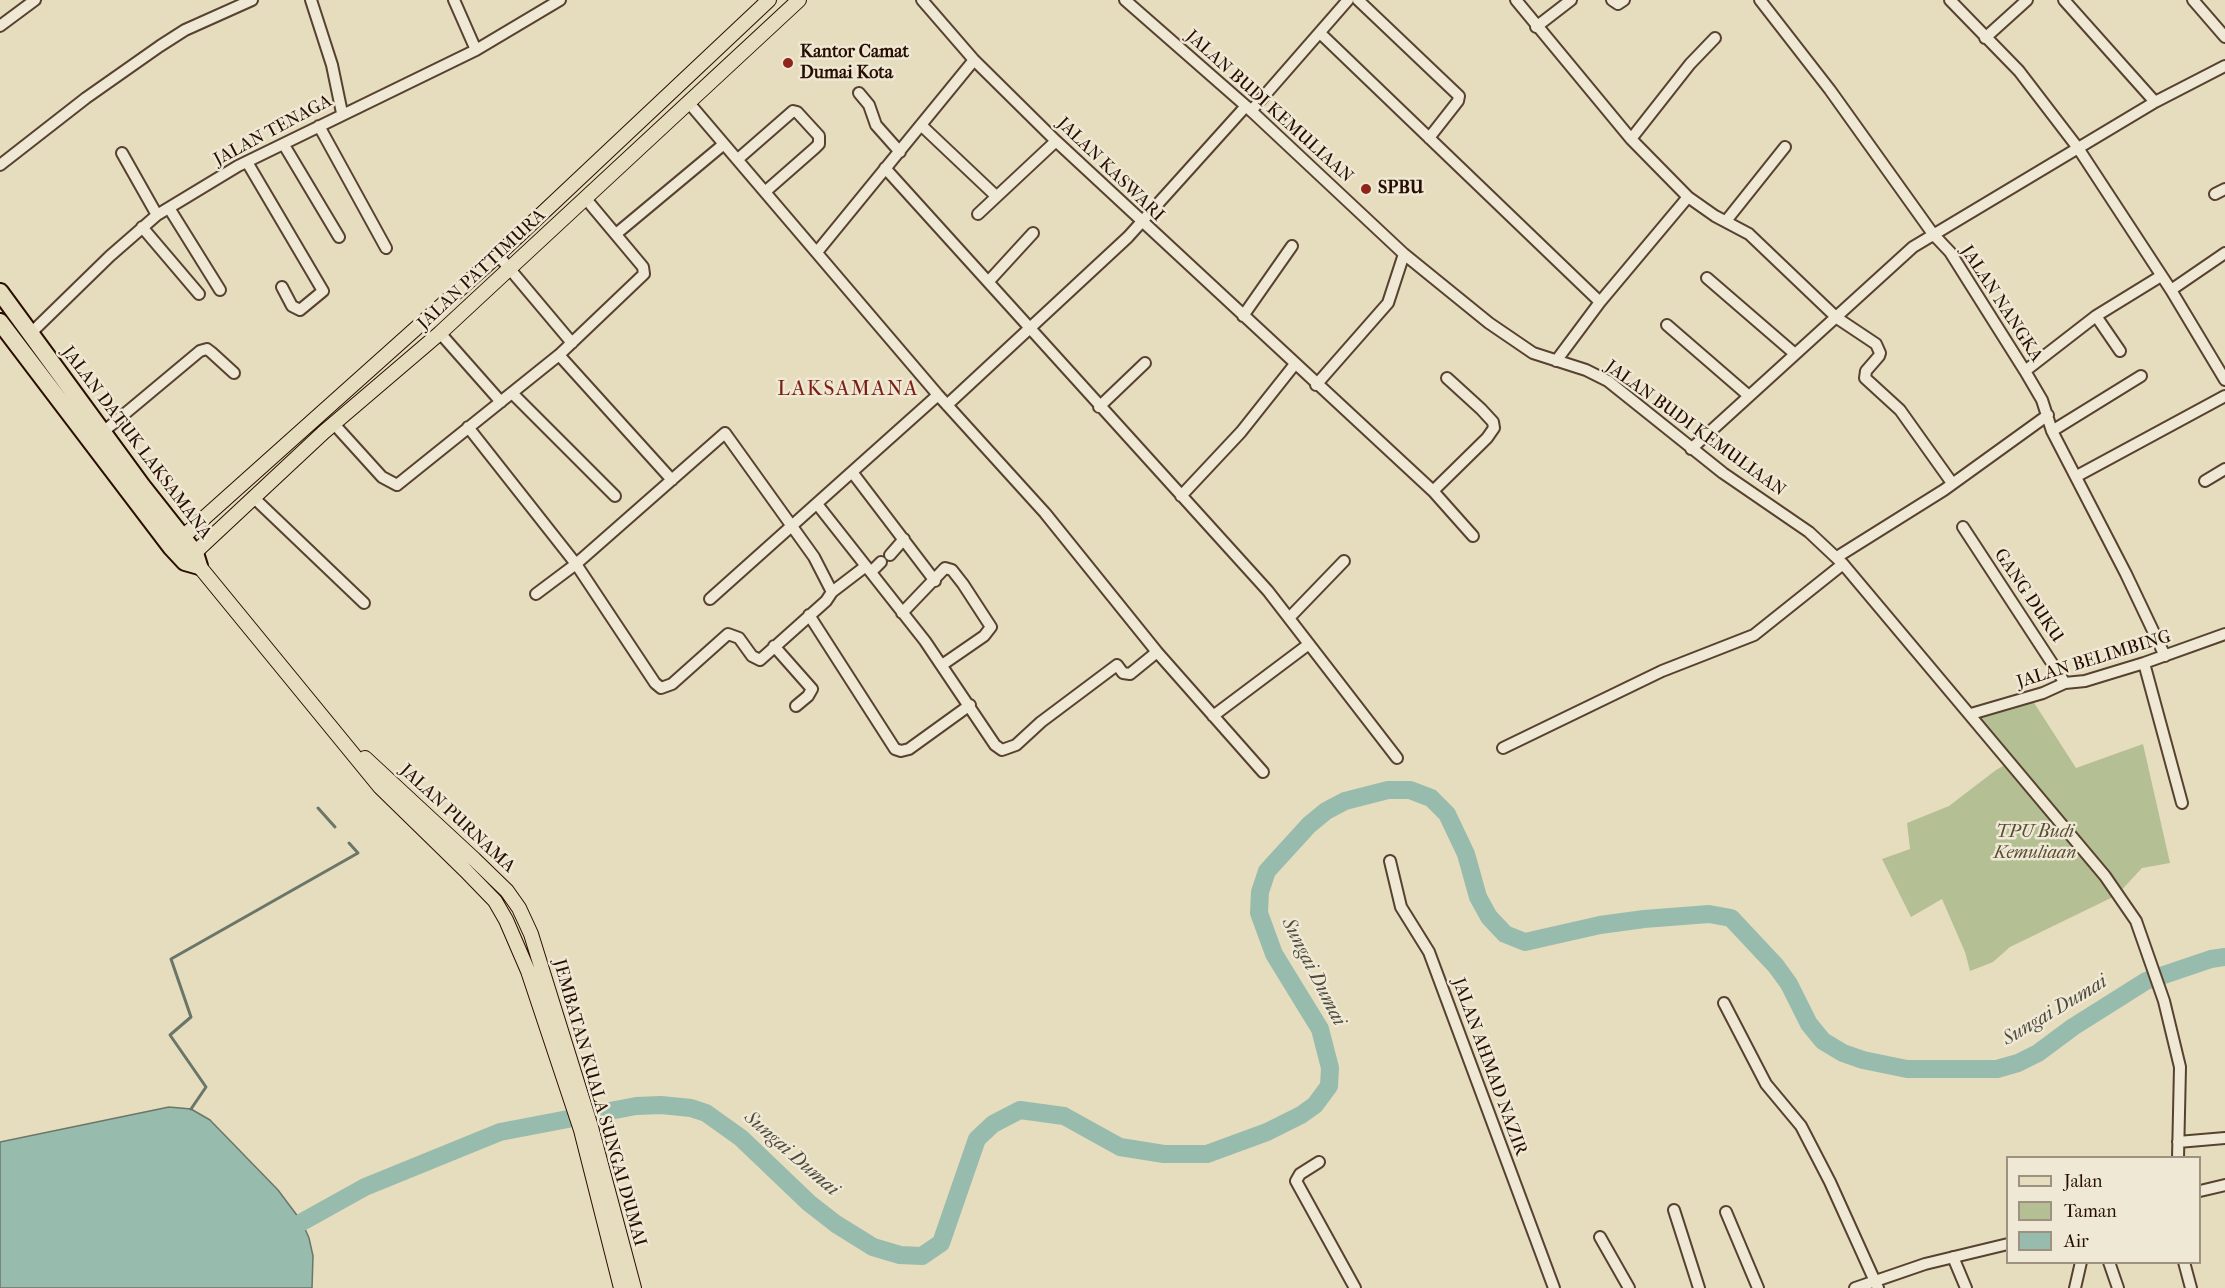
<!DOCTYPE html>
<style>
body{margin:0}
#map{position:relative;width:2225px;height:1288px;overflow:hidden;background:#e6dcbe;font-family:"IM FELL French Canon",serif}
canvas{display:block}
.legend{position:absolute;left:2006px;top:1156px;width:195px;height:108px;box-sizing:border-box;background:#efe8d5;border:2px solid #9f9180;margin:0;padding:8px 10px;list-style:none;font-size:18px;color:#270e00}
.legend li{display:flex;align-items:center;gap:12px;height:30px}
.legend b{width:30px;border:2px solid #9f9180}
</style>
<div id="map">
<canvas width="2225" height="1288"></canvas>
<ul class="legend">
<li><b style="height:8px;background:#e6dcbe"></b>Jalan</li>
<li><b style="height:16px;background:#b4c093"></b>Taman</li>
<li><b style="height:16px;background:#97bcad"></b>Air</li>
</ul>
</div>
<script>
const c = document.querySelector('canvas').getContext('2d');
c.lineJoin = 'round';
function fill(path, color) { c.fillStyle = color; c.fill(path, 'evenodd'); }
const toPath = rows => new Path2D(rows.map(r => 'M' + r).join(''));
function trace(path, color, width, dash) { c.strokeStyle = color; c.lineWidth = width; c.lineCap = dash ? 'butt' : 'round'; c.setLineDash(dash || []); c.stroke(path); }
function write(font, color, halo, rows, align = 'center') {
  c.font = font + ' "IM FELL French Canon",serif'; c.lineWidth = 5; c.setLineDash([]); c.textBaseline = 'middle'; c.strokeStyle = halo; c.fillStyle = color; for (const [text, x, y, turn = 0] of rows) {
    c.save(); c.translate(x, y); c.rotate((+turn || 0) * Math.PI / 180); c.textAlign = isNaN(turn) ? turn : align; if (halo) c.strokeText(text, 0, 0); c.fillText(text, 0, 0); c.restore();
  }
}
const green = toPath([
 [2031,698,2076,768,2143,744,2170,863,2142,868,2117,895,2010,947,1993,962,1970,971,1965,952,1942,899,1911,917,1882,859,1910,849,1907,823,1949,806,1996,770,2010,762,1975,719]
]);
const water = toPath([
 [169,1107,191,1109,210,1120,278,1190,302,1222,309,1238,313,1256,312,1288,0,1288,0,1142,169,1107]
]);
const stream = toPath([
 [318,808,335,827],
 [191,1109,206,1087,170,1035,191,1017,171,959,358,853,349,843]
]);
const river = toPath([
 [302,1222,365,1187,500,1132,636,1106,661,1105,691,1108,706,1113,741,1138,809,1203,836,1224,873,1247,900,1255,922,1256,941,1243,977,1139,993,1124,1020,1110,1064,1116,1120,1147,1164,1154,1207,1154,1267,1132,1301,1115,1315,1105,1329,1086,1330,1068,1320,1029,1274,954,1259,913,1260,892,1267,871,1309,825,1326,811,1345,801,1388,790,1410,790,1431,798,1447,814,1466,854,1478,897,1489,917,1505,934,1525,942,1600,925,1644,919,1709,914,1731,918,1776,966,1789,984,1809,1024,1823,1041,1843,1053,1863,1060,1907,1069,1997,1069,2018,1063,2038,1053,2073,1027,2146,981,2211,959,2225,957]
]);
const minor = toPath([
 [311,0,332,65,342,113],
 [454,0,476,50],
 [922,0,974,60,1056,141,1433,491,1473,536],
 [1125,0,1246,106,1404,254,1489,323,1533,353,1586,370,1608,381,1723,473,1809,532,1843,564,2105,876,2136,921,2164,1001,2180,1067,2178,1158],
 [1358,0,1459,96,1458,101,1429,138],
 [1516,0,1631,139,1688,197,1715,216,1749,234,1837,318,1876,344,1880,353,1879,356,1866,371,1865,378,1900,410,1952,483],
 [1612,0,1618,4,1624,0],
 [1760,0,1830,90,1933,234,1950,252,2025,371,2042,400,2052,431,2126,574,2165,656],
 [1950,0,2019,71,2078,148,2171,290,2225,380],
 [2064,0,2155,102],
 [2193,0,2225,37],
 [0,26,35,0],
 [1536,27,1571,0],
 [1320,33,1600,302],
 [1985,38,2027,0],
 [859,93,869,105,876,125,900,152],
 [689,103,938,395,1045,513,1157,652,1263,772],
 [1251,111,1348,0],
 [319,126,386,248],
 [922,126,996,196],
 [1631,139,1690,64,1715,38],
 [284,145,339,237],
 [122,153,157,215],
 [738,159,793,111,797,112,819,136,819,144,815,148,766,191],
 [247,162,323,291,300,310,292,306,282,287],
 [0,165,86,98,160,46,185,30,252,0],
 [885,168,1268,591,1397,758],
 [2215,194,2225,189],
 [169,208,220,290],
 [978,214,1056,141],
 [1726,221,1785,147],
 [142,227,199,294],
 [616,234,724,144],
 [817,252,974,60],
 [498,255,572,343],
 [1707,278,1795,354],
 [989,281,1033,233],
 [2171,290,2225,253],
 [1243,316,1292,246],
 [2096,316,2120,351],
 [1667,325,1749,396],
 [31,333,110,256,157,215,238,166,476,50,560,0],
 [440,333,501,402],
 [559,355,672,480],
 [1556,361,1600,302,1688,197],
 [2025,371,2096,316,2161,276],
 [1316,385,1388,303,1404,254],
 [512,393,615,496],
 [947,405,1128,237,1246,106],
 [1099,407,1145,363],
 [334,424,382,477,397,485,559,355,644,274,643,267,586,199],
 [468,427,576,564,655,683,661,688,672,684,728,634,739,638,752,656,760,660,826,601,832,592,814,557,725,433,576,564,536,594],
 [2052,431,2141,376],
 [103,432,200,351,207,349,211,352,234,373],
 [1691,449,1913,247,2155,102,2225,66],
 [852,472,935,581],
 [2077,476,2225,396],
 [2205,481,2225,469],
 [1433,491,1487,438,1494,428,1493,422,1481,409,1447,378],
 [1181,496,1241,432,1295,364],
 [253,497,364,603],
 [817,504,925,641,995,745,1002,750,1016,745,1041,722,1117,665,1123,673,1130,674,1157,652],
 [1963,527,2065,683],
 [890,555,904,539],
 [1837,557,1944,490,2048,415],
 [871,572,881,562],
 [832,592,866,566],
 [710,599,938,395],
 [902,613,945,568,952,570,963,584,991,627,984,636,942,665],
 [809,615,895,749,901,751,909,749,970,705],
 [1289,618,1344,561],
 [774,646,812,689,808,696,796,706],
 [2144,663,2182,803],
 [1971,714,2043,693,2065,683,2085,681,2144,663,2225,634],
 [1213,716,1309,644],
 [1503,748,1662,671,1754,635,1843,564],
 [1390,861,1401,907,1429,952,1554,1288],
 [1724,1003,1766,1084,1801,1126,1830,1182,1878,1288],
 [2178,1142,2225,1138],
 [1319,1162,1300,1174,1296,1181,1355,1288],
 [2200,1191,2225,1185],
 [1674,1210,1699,1288],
 [1726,1212,1758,1288],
 [1600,1237,1629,1288],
 [1953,1257,1966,1288],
 [2109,1262,2118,1288],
 [2184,1262,2191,1288],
 [1855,1288,1925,1264,2008,1244],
 [2075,1288,2081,1262]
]);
const major = toPath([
 [175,544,498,255,769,0],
 [188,559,324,432,440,333,799,0],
 [199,566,380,787,465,870,495,901,506,920,528,971,581,1130,621,1288],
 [365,758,474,859,507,891,519,908,531,934,591,1127,634,1288]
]);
const highway = toPath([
 [0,292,142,486,195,553,199,566],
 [0,322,171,547,185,562,199,566]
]);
const markers = [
 [788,63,6,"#8f2418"],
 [1366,189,6,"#8f2418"]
];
const poiNames = [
 ["Kantor Camat",800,53],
 ["Dumai Kota",800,74],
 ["SPBU",1378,189]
];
const streetNames = [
 ["JALAN BUDI KEMULIAAN",1269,107,42],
 ["JALAN TENAGA",273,131,-28],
 ["JALAN KASWARI",1110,170,44],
 ["JALAN PATTIMURA",482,270,-43],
 ["JALAN NANGKA",2001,304,57],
 ["JALAN BUDI KEMULIAAN",1695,429,36],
 ["JALAN DATUK LAKSAMANA",136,443,53],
 ["GANG DUKU",2028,596,56],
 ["JALAN BELIMBING",2094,660,-17],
 ["JALAN PURNAMA",457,819,43],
 ["JALAN AHMAD NAZIR",1489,1067,70],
 ["JEMBATAN KUALA SUNGAI DUMAI",599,1103,74]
];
const parkNames = [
 ["TPU Budi",2035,833],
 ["Kemuliaan",2035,854]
];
const waterNames = [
 ["Sungai Dumai",1313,972,63],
 ["Sungai Dumai",2055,1011,-31],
 ["Sungai Dumai",791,1154,41]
];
const quarterNames = [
 ["LAKSAMANA",848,390]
];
fill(green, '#b4c093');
fill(water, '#97bcad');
trace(water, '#6a7668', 1.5);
trace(stream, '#6a7668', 3);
trace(river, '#97bcad', 18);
trace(minor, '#574230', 14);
trace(major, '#270e00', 16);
trace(highway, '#270e00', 20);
trace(minor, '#efe8d5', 10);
trace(major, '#e6dcbe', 14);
trace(highway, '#e6dcbe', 16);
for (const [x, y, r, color] of markers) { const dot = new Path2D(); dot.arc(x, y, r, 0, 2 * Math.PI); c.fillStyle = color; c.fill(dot); trace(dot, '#efe8d5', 2); }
write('bold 18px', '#270e00', '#efe8d5', poiNames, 'left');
write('18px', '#270e00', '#efe8d5', streetNames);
write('italic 18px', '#584c33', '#efe8d5', parkNames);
write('italic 20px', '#4e4b3d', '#efe8d5', waterNames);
c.letterSpacing = '1.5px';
write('21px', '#7a1f14', '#efe8d5', quarterNames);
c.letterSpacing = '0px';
</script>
